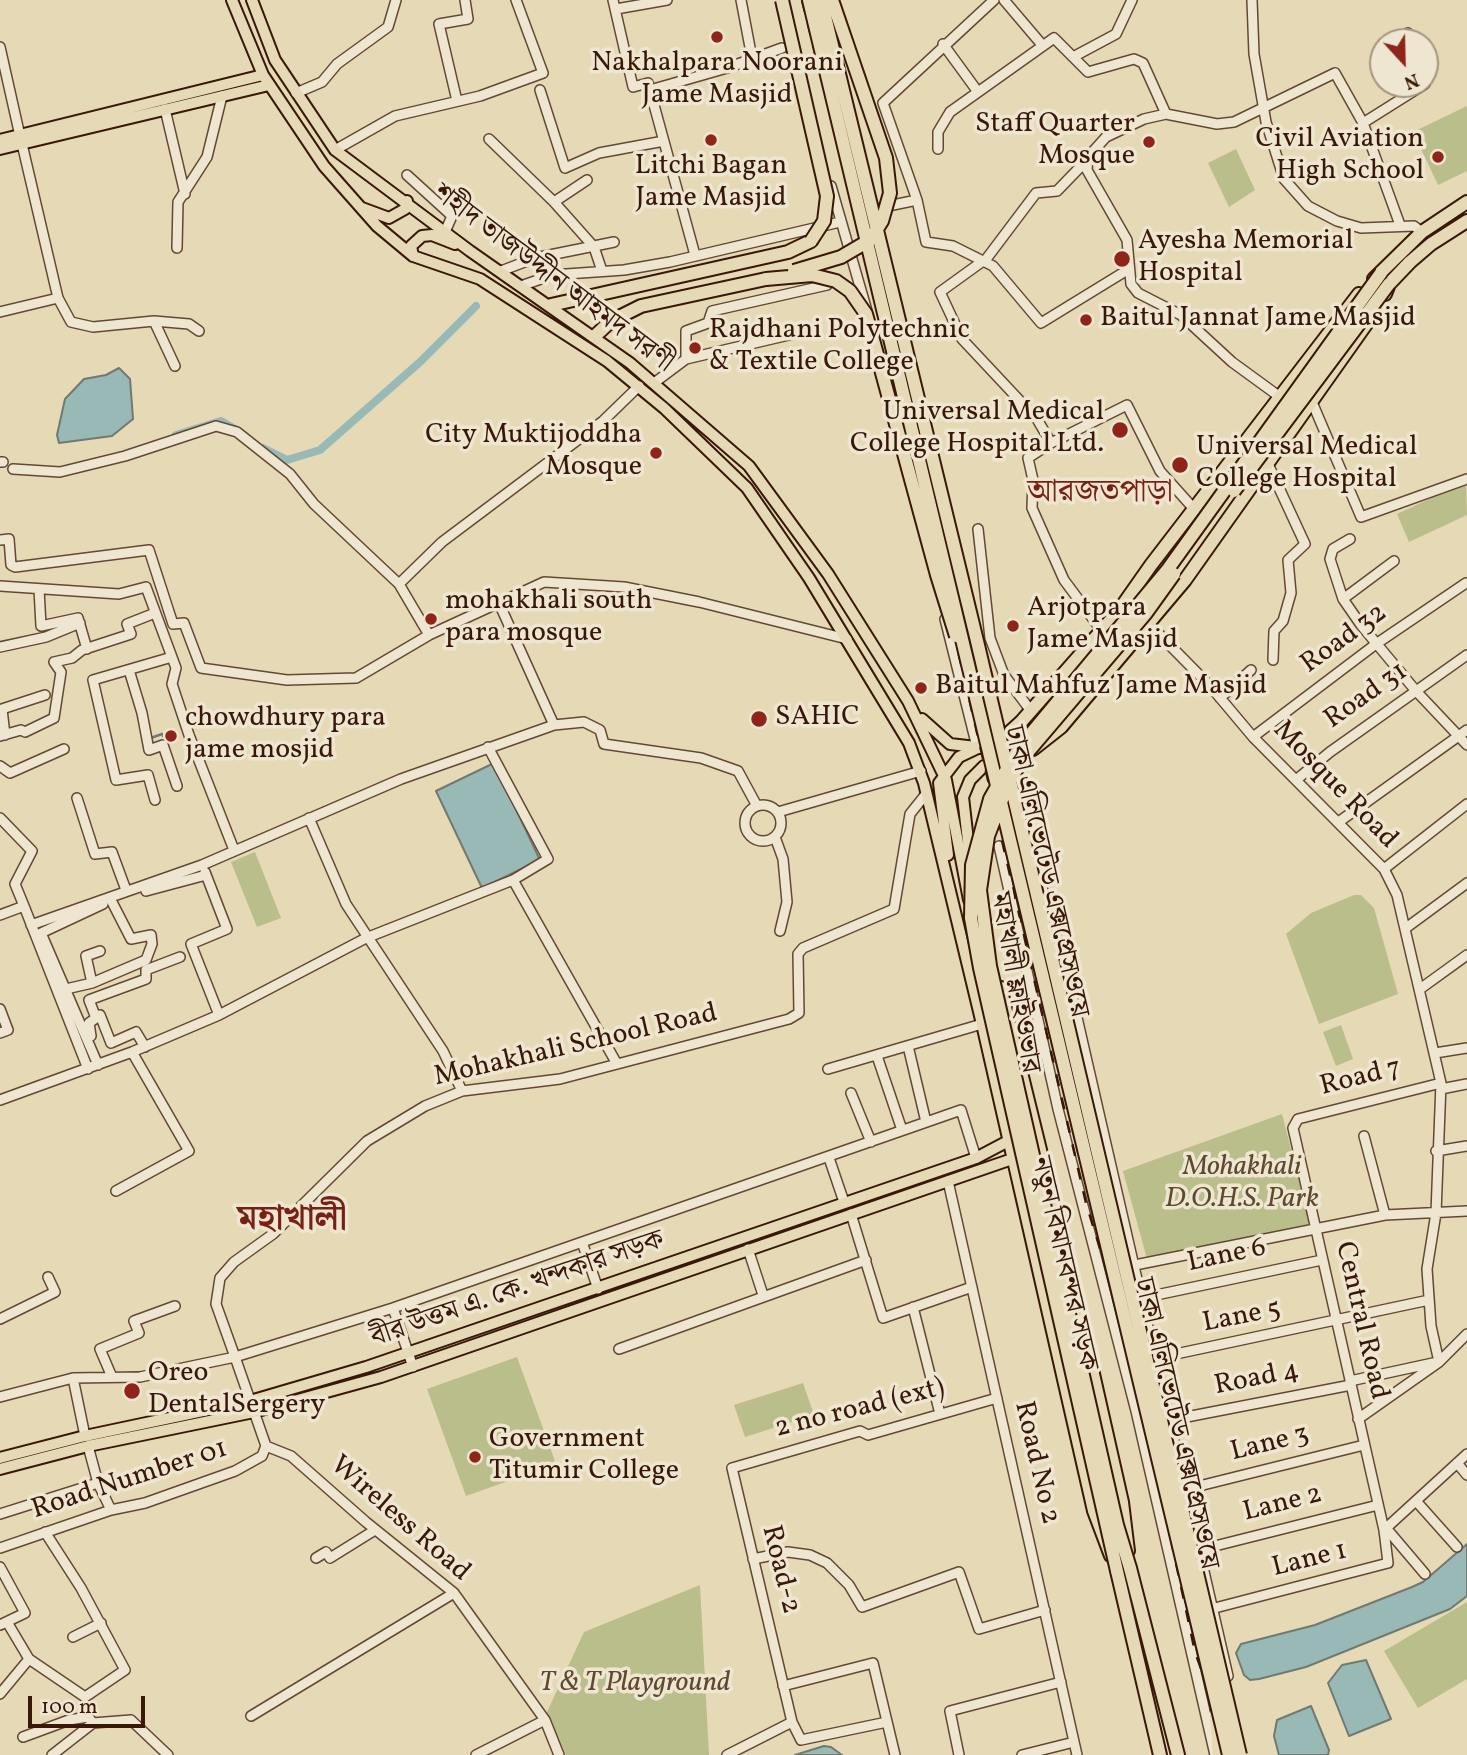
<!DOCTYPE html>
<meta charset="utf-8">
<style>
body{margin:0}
#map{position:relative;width:1467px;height:1755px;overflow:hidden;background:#e5d9b6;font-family:Vollkorn,serif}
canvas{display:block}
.north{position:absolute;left:1369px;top:28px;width:70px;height:70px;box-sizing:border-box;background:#eee6d0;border:2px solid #a69480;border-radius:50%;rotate:158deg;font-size:19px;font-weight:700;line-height:28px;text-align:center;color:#391808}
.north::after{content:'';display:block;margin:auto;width:24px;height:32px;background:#8f2418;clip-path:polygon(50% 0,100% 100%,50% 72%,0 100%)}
.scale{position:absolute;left:28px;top:1696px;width:117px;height:32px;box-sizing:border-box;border:4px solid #391808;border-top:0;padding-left:9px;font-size:21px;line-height:24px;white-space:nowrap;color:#391808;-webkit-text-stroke:5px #eee6d0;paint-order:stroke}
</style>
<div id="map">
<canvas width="1467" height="1755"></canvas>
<div class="north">N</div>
<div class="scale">100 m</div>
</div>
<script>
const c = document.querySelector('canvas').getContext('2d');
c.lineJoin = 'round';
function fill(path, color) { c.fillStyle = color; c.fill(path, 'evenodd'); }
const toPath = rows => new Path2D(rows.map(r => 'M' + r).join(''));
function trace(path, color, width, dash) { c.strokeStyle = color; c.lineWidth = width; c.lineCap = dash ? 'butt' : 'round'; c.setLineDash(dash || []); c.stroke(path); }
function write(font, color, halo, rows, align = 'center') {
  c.font = font + ' Vollkorn,"Noto Serif Bengali",serif'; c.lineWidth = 7; c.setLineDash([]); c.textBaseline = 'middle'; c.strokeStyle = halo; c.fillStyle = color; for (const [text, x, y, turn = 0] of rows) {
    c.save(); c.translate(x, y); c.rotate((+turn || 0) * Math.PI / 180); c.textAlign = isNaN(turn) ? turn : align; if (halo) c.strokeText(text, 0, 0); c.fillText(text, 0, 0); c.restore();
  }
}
const green = toPath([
 [1467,106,1467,171,1438,185,1413,132],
 [1236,149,1255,190,1229,207,1208,163],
 [1466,482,1467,515,1409,542,1397,514],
 [255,852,281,918,257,927,231,862],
 [1354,895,1361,895,1374,908,1398,994,1319,1024,1286,934,1311,913],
 [1341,1025,1353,1059,1336,1066,1323,1032],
 [1282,1114,1310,1224,1147,1259,1123,1171],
 [517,1357,556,1464,466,1496,427,1389],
 [803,1383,814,1415,745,1437,734,1405],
 [700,1585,709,1755,566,1755,547,1712,584,1632],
 [1467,1602,1467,1679,1418,1708,1384,1651]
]);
const water = toPath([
 [119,368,130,379,133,419,112,436,59,443,57,435,65,399,84,379,106,375,119,368],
 [494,763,540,860,482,888,436,791,494,763],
 [1467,1544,1467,1596,1450,1609,1306,1667,1259,1679,1250,1680,1244,1675,1236,1653,1241,1644,1315,1625,1412,1587,1423,1582,1467,1544],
 [1366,1660,1391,1719,1349,1736,1328,1683,1342,1665,1366,1660],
 [1311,1706,1329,1750,1328,1755,1279,1755,1274,1736,1277,1720,1311,1706],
 [824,1746,831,1747,842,1755,795,1755,824,1746]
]);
const stream = toPath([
 [163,736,172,733],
 [148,739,162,734]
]);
const canal = toPath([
 [176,435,221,421,238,431],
 [263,448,287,460,320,450,420,362,476,306]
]);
const minor = toPath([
 [613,0,633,87,648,83,695,255],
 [741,0,752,58],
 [994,0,883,103,917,200,926,242,953,246,993,266,1041,323,1129,269],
 [1004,0,1043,46],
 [1252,0,1254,54,1266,122,1284,179,1308,206,1337,221,1361,228,1414,226,1422,232],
 [616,9,667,0],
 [1408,33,1411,42],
 [943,44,978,92],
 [0,47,20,136],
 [1073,57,1116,34,1132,0],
 [540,90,565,168,599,153,664,141],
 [650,90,727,68,782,48],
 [296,93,322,82,337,64,388,27,396,0],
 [457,101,439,24,468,19,465,0],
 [165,109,185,194],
 [1363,123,1425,84],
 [489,139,554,202,594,247,602,271],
 [22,144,58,298,71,322,93,327,154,321,189,324,199,331],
 [938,149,938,132,950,112,1054,38,1088,72,1134,59,1143,63,1166,114],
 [335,150,395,116,480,96,543,73,516,0],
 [407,175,452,216,445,232],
 [831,186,867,311],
 [554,202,587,180],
 [888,206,917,200],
 [177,248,178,202,207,157,222,96],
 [983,261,940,292,962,339,1037,419,1051,443,1028,458,1033,480,1032,508,1064,580,1102,631],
 [984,262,1036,193,1057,191,1087,160],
 [501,271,535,258,614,242],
 [521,286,552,275,624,270,670,262,840,222],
 [0,312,58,298],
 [154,321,175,366],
 [686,359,793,334],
 [654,383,686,359,686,331,708,323,712,311,827,285],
 [1280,397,1232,362,1181,315,1138,293,1131,284,1127,240,1087,170,1088,157,1106,137,1144,119,1166,114,1217,124,1234,122,1335,73,1363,123,1400,225],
 [1312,402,1361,517,1467,479],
 [1051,443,1127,405,1160,471,1194,509],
 [0,462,3,462],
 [1268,464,1305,544,1288,560,1291,593,1283,621,1274,631,1273,660],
 [13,469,60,472,125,456,216,426,237,432,290,474,314,504,399,584,429,635],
 [978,529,990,638,1004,675,1031,711],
 [1350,539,1333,549,1330,559,1343,599,1361,625,1416,691,1467,745],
 [0,540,9,539,11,565,15,567,149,550,173,624,184,623,201,668,287,680,356,678,429,635,544,582,624,587,699,602,847,639],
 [399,584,442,542,603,421,639,386],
 [0,586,119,594,146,587,176,668,172,684,189,735,234,850],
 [39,589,41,626,78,618,87,649],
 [960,594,973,659],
 [1343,599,1394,561],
 [498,601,554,725],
 [945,619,977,747],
 [1143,621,1149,624,1211,687,1253,737,1384,869,1397,895,1441,1083,1436,1213,1427,1269,1431,1326,1439,1362],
 [0,647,46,637,80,623],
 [129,670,142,713,149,750,163,745,177,786],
 [1220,698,1251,670],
 [5,735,2,709,45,695],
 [0,736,21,730,25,732,54,718,61,672,54,662,72,658,82,650,131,634,127,624,155,613],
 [1253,737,1376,644,1466,583],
 [0,766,10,773,64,749],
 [1296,780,1330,752,1467,655],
 [926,794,910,814,894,909,803,948,798,954,799,1013,789,1019,560,1079,462,1091,425,1106,367,1141,273,1234,234,1262,220,1278,216,1304,235,1357,393,1308,961,1110,976,1158],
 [77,798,95,854,112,852,126,890],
 [155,800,148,775,116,780,93,680,172,657],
 '745 823a18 18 0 1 1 36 0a18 18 0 1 1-36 0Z',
 [778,812,921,771],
 [0,818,32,851,15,884,24,906],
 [309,818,346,904,443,1051,462,1091],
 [1340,821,1467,730],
 [775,837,783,859,787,902,780,931],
 [999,846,1058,1109,1136,1411,1215,1755],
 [1037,869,1073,1000,1228,1676],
 [1384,869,1467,804],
 [205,872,227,929,191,944,219,1015],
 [513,880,617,1064],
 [146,891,206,875],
 [0,915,24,906,88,1069],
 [31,925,202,865,401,779,554,725,584,722,600,730,604,744,701,758,738,771,757,806],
 [1406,928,1467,883],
 [92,983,86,956,100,951],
 [66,989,92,983,146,960,152,944,151,935,131,939,111,900],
 [1420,989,1467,955],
 [0,1009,8,1030,0,1033],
 [95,1016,100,1015,111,1043,136,1032,145,1047],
 [91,1036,89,1023,96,1018,89,1000,146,979,146,970,180,957],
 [908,1046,926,1122],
 [1435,1053,1467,1048],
 [877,1056,902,1130],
 [98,1065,41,933,103,904],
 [828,1069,982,1024],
 [1441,1089,1467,1084],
 [851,1093,871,1142],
 [0,1100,132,1052,219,1015,366,938,513,880,548,859,488,747],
 [1364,1136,1385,1215],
 [1436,1151,1467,1146],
 [829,1158,844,1202],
 [948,1181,1077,1755],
 [116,1191,189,1151,132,1052],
 [851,1214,883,1318,972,1287],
 [582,1242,598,1289],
 [748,1249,763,1295],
 [1135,1265,1385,1215,1467,1211],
 [1142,1298,1322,1260],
 [913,1307,940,1414],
 [393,1308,413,1367],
 [0,1319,55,1292,48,1277],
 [619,1349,866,1260],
 [1157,1358,1429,1300],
 [112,1377,100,1349,139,1333,134,1321,175,1306],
 [73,1378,85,1436],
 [1350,1381,1433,1363],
 [0,1397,73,1378,140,1377,235,1357,266,1446,291,1456,366,1522,454,1593,545,1720,559,1755],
 [1358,1419,1439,1362,1467,1334],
 [1171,1420,1351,1385],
 [88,1446,98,1483,111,1510],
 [1457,1463,1467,1475],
 [1187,1489,1364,1445],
 [1416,1501,1457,1547],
 [0,1514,98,1483],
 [1386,1528,1425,1574],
 [1384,1530,1467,1454],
 [0,1548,111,1510,145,1503,235,1471,262,1456,266,1446],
 [1199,1550,1378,1505],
 [316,1558,326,1552,330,1558,375,1530],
 [753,1559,788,1552,810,1555,827,1563,849,1585,862,1607,959,1572,979,1629,1045,1610],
 [0,1567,25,1613,0,1625],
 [1211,1609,1388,1563,1384,1530,1293,1128,1298,1119,1441,1083],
 [7,1622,29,1659,85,1697,125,1670,81,1588,45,1532],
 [73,1637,101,1623],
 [783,1686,873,1663,895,1755],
 [0,1694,29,1659],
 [251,1716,454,1593],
 [792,1722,801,1740,887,1722],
 [23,1737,69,1720,88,1717,93,1723],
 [52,1755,93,1723,131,1720,168,1755],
 [476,1755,545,1720],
 [727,1755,792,1722,732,1468,860,1431,868,1435,997,1398],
 [959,1755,950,1711,1061,1682],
 [1022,1755,1074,1742]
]);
const major = toPath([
 [232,0,263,75,324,166,377,226,413,256,480,279,607,361,664,408,747,488,809,578,909,743,924,783,982,1024,1093,1511,1110,1556],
 [252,0,275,60,335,150,470,251,630,363,749,466,828,574,908,701,946,780,969,900],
 [0,140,263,75],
 [0,149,269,85],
 [362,208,389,218,405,209,407,201],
 [413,256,411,246,422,236,432,235,455,244],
 [922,719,950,744,976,747],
 [948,855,939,783,959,757,980,747],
 [971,867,963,797,970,780,984,766],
 [1001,987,1071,1272,1123,1502,1129,1551],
 [0,1458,85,1436,250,1401,366,1367,976,1158,1012,1139],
 [0,1469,88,1446,254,1412,381,1377,1018,1157]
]);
const highway = toPath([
 [1374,279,1422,232,1467,202],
 [1385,294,1389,284,1410,262,1431,244,1467,221],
 [551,305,788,252,811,241],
 [595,336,611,321,641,306,766,279],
 [980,747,1009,733,1021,722,1118,612,1151,565,1359,294],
 [1033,749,1061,727,1185,580,1374,313],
 [1130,1568,1178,1755],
 [1117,1571,1160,1755],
 [1216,1714,1219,1755]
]);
const tram = toPath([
 [810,0,920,440,991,764,1022,881,1094,1201,1136,1341,1203,1651,1236,1755]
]);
const rail = toPath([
 [802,0,912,441,924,504,1086,1203,1129,1343,1195,1652,1232,1755]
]);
const highwayBridge = toPath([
 [782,0,827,196,824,221,811,241],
 [809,0,1229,1755],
 [821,0,977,641,1240,1755],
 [794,271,841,257,870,240,882,221,890,193,886,158,832,0],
 [766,279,812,275,836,281,850,291,866,314,937,575,956,636],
 [1234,491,1389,284],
 [1130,1568,1117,1525,990,966,980,890,988,836,1003,797,1021,760,1146,613,1174,574],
 [1117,1571,980,968,971,918,972,865,990,799,1019,748,1168,569,1381,273]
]);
const markers = [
 [717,37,7,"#8f2418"],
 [711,140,7,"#8f2418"],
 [1149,142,7,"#8f2418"],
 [1438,157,7,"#8f2418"],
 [1122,259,9,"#8f2418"],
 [1086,320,7,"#8f2418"],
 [695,348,7,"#8f2418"],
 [1120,430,9,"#8f2418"],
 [656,453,7,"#8f2418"],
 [1180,465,9,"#8f2418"],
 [431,619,7,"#8f2418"],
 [1013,626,7,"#8f2418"],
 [921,688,7,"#8f2418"],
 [759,719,9,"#8f2418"],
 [171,736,7,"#8f2418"],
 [132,1391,9,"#8f2418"],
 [475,1457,7,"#8f2418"]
];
const poiNames = [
 ["Nakhalpara Noorani",717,65,"center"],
 ["Jame Masjid",717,97,"center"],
 ["Staff Quarter",1135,126,"right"],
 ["Mosque",1135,158,"right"],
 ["Civil Aviation",1424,141,"right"],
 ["High School",1424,173,"right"],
 ["Litchi Bagan",711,168,"center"],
 ["Jame Masjid",711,200,"center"],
 ["Ayesha Memorial",1138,243],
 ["Hospital",1138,275],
 ["Baitul Jannat Jame Masjid",1100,320],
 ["Rajdhani Polytechnic",709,332],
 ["& Textile College",709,364],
 ["Universal Medical",1104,414,"right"],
 ["College Hospital Ltd.",1104,446,"right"],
 ["City Muktijoddha",642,437,"right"],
 ["Mosque",642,469,"right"],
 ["Universal Medical",1196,449],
 ["College Hospital",1196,481],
 ["mohakhali south",445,603],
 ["para mosque",445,635],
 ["Arjotpara",1027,610],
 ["Jame Masjid",1027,642],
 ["Baitul Mahfuz Jame Masjid",935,688],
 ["SAHIC",775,719],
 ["chowdhury para",185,720],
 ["jame mosjid",185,752],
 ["Oreo",148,1375],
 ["DentalSergery",148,1407],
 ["Government",489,1441],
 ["Titumir College",489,1473]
];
const streetNames = [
 ["শহীদ তাজউদ্দীন আহমদ সরণী",552,280,37],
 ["Road 32",1345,640,-36],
 ["Road 31",1367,697,-35],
 ["Mosque Road",1334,786,46],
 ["ঢাকা এলিভেটেড এক্সপ্রেসওয়ে",1044,872,77],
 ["মহাখালী ফ্লাইওভার",1013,983,80],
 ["Mohakhali School Road",576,1047,-13],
 ["Road 7",1361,1079,-14],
 ["Lane 6",1227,1257,-12],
 ["নতুন বিমানবন্দর সড়ক",1062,1264,77],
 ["বীর উত্তম এ. কে. খন্দকার সড়ক",518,1291,-19],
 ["Lane 5",1242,1318,-11],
 ["Central Road",1360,1321,77],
 ["Road 4",1257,1380,-11],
 ["2 no road (ext)",860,1410,-14],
 ["ঢাকা এলিভেটেড এক্সপ্রেসওয়ে",1174,1424,77],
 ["Lane 3",1270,1445,-14],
 ["Road No 2",1035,1463,77],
 ["Road Number 01",130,1481,-18],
 ["Lane 2",1283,1505,-14],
 ["Wireless Road",399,1520,41],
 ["Lane 1",1310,1561,-14],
 ["Road-2",779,1570,76]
];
const parkNames = [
 ["Mohakhali",1242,1169],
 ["D.O.H.S. Park",1242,1201],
 ["T & T Playground",635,1685]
];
const quarterNames = [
 ["আরজতপাড়া",1100,495]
];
const districtNames = [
 ["মহাখালী",292,1223]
];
fill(green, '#babe8b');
fill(water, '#98b9b5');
trace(water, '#727970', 2);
trace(stream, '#727970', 2.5);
trace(canal, '#98b9b5', 8);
trace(minor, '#644834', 12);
trace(major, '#391808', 14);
trace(highway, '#391808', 16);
trace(minor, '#eee6d0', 9);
trace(major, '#e5d9b6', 10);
trace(highway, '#e5d9b6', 12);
trace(tram, '#391808', 2);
trace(rail, '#391808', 2.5, [12, 12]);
trace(highwayBridge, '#391808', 16, []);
trace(highwayBridge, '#e5d9b6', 12);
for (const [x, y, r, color] of markers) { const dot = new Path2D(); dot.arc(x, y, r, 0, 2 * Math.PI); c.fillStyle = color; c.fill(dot); trace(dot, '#eee6d0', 2.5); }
write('28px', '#391808', '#eee6d0', poiNames, 'left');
write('28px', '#391808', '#eee6d0', streetNames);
write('italic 28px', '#604a2f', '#eee6d0', parkNames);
write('32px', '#7a1f14', '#eee6d0', quarterNames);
write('bold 35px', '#7a1f14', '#eee6d0', districtNames);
</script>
